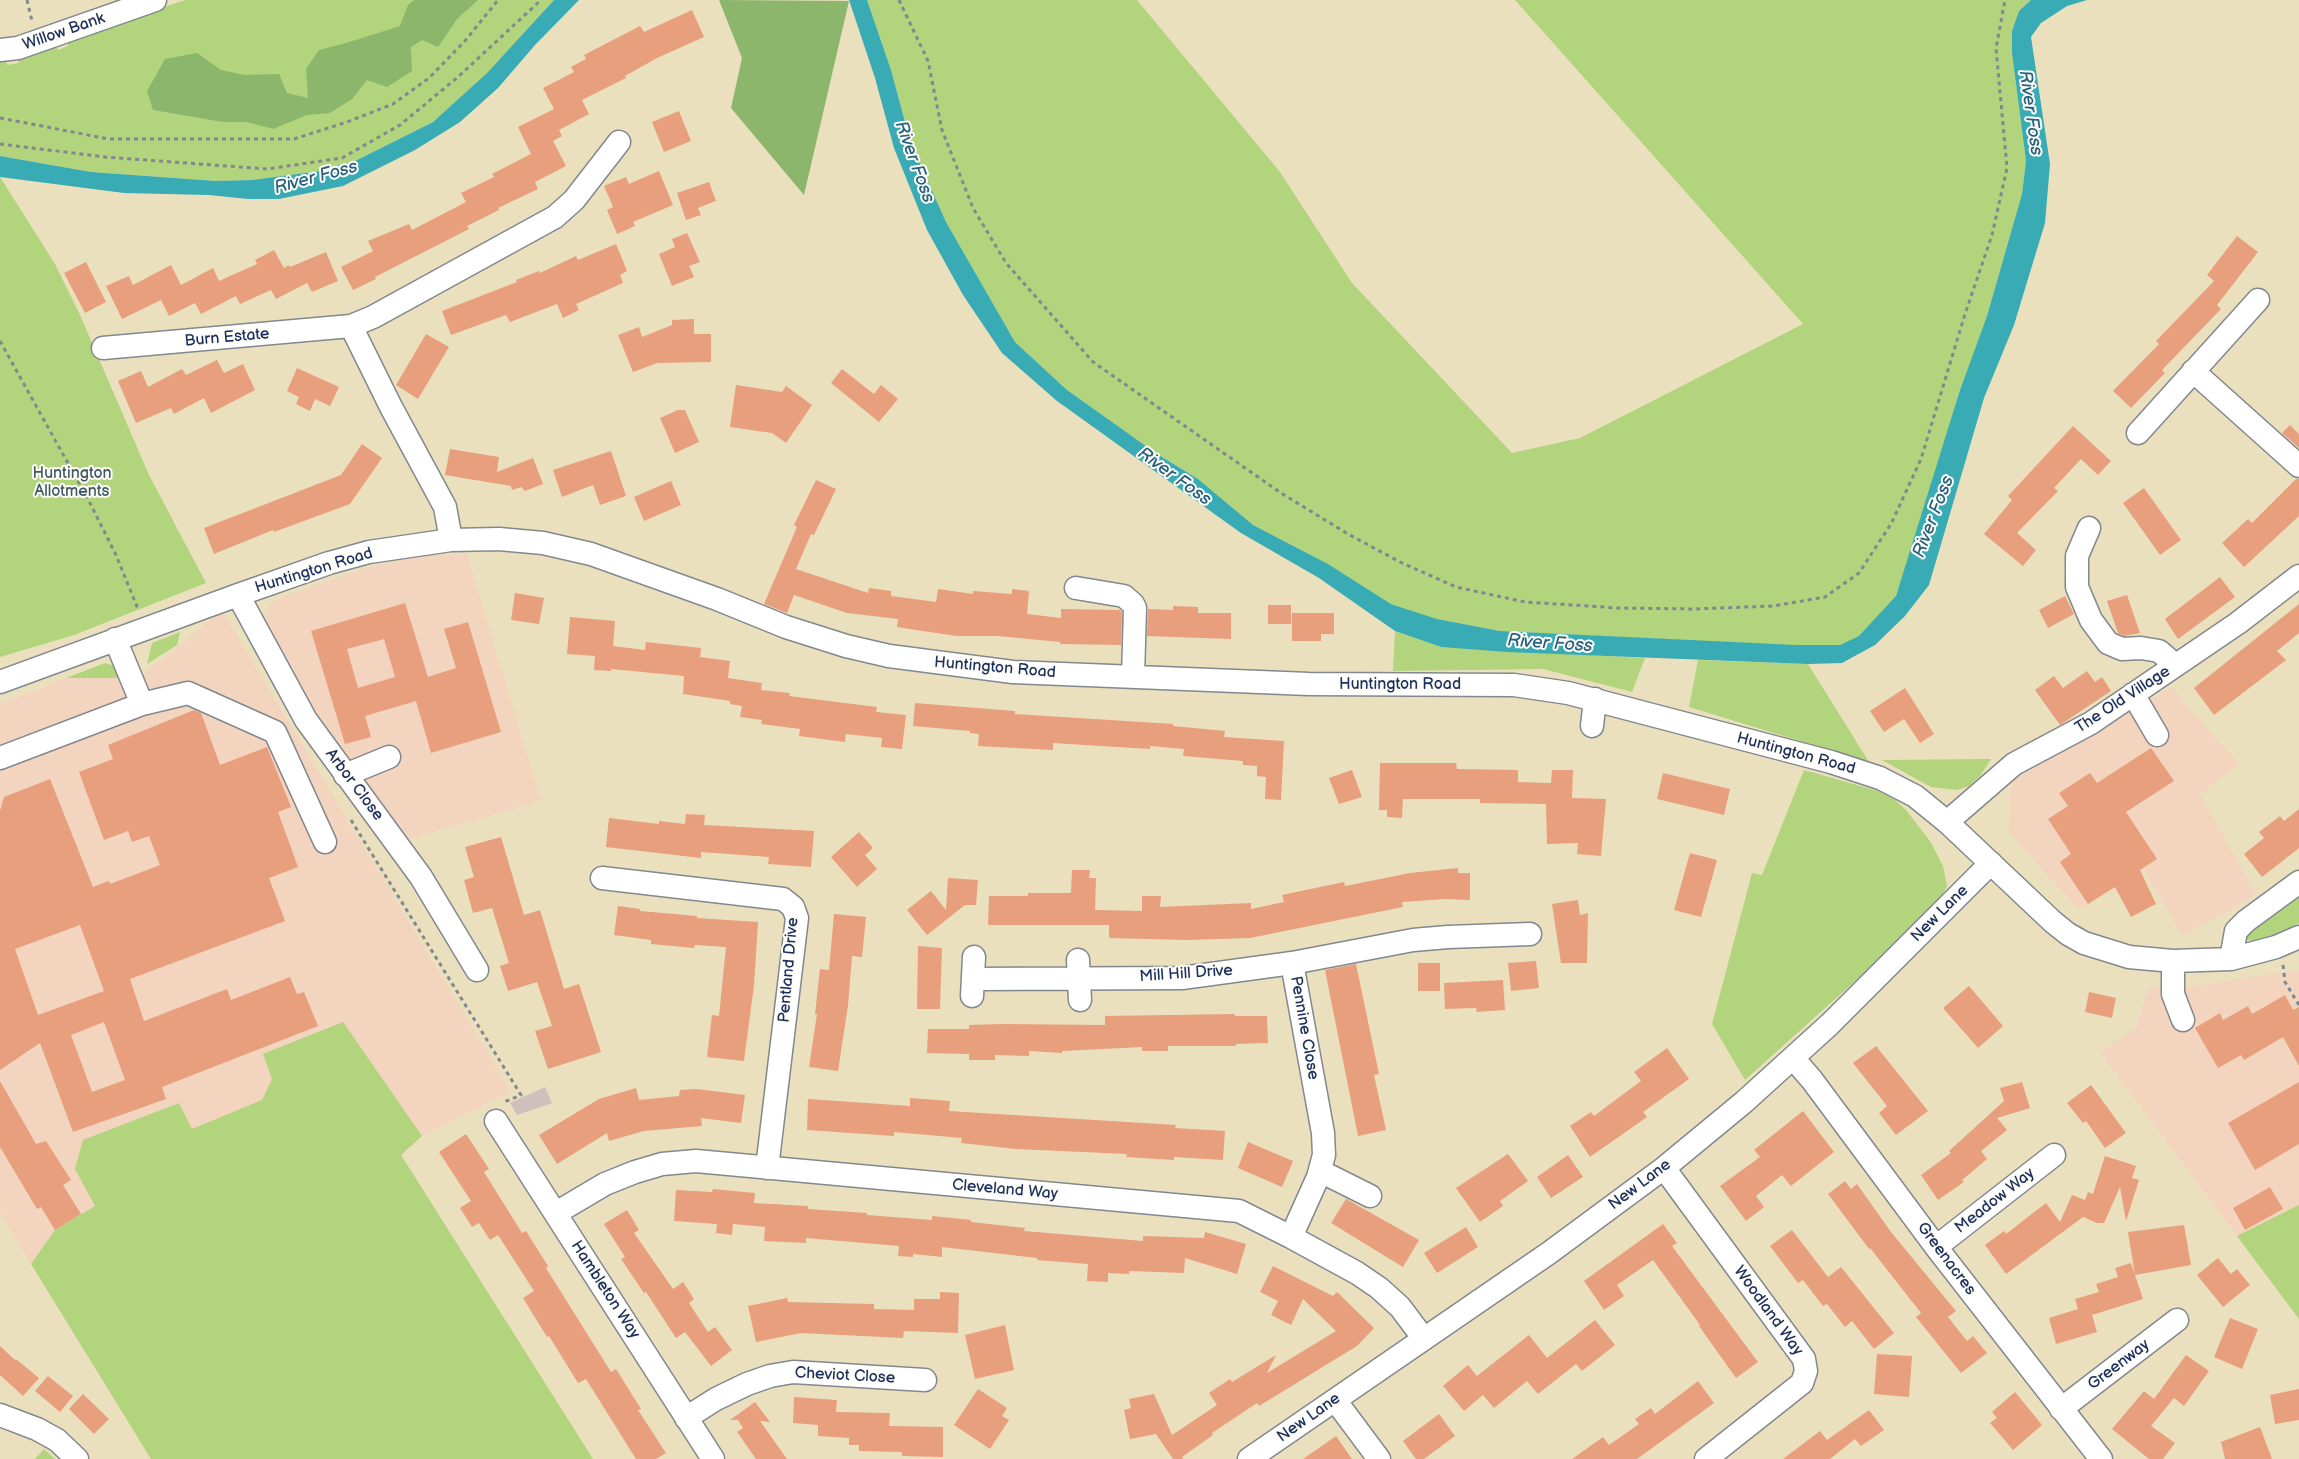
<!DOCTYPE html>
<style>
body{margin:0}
canvas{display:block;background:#eae0bd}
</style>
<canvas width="2299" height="1459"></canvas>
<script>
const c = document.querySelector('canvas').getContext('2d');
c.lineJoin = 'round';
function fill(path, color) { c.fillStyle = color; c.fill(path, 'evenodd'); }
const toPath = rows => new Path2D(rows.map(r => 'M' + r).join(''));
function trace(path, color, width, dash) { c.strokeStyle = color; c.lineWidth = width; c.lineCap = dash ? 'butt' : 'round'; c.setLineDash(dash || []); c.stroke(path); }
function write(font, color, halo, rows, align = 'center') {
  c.font = font + ' "Balsamiq Sans",sans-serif'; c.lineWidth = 4; c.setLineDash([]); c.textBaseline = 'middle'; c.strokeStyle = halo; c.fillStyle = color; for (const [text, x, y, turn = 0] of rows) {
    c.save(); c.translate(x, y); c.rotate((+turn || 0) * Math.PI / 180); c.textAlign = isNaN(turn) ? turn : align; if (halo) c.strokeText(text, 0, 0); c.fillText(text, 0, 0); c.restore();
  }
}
const built = toPath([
 [467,554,541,801,409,839,319,721,264,625,269,605,284,596,377,565,426,555],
 [222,611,511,1092,422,1136,401,1155,593,1459,151,1459,0,1213,0,704,66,678,139,678],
 [2171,687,2239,764,2200,794,2256,895,2183,936,2143,868,2079,910,2009,832,2011,782],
 [2284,972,2299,972,2299,1319,2100,1052,2137,1027,2148,987,2180,988]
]);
const industrial = toPath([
 [545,1087,552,1103,517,1115,510,1103]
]);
const green = toPath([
 [185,0,554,0,487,73,433,122,355,161,320,171,252,180,216,181,91,172,0,156,0,62,6,61,7,65,19,63,18,58,56,46,58,50,68,46,67,41],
 [867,0,1137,0,1280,172,1352,283,1512,453,1580,438,1803,324,1515,0,2031,0,2019,11,2012,31,2012,53,2026,161,2022,194,1987,316,1960,390,1908,563,1895,598,1863,634,1836,648,1500,631,1437,619,1391,604,1328,564,1253,525,1198,479,1157,454,1067,390,1015,342,946,222,911,144,891,70],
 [0,177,55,264,80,315,149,475,206,583,74,635,0,657],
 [1395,631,1441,647,1645,658,1632,692,1543,669,1393,671],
 [180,632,177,645,147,664,152,643],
 [1698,660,1808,664,1869,762,1689,707],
 [105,663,120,668,126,678,66,678],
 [1991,759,1980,776,1969,786,1957,790,1931,787,1882,760],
 [1804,770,1878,791,1895,800,1906,810,1930,841,1943,866,1947,886,1938,903,1903,938,1745,1080,1712,1024,1752,873,1762,875],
 [2299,895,2299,923,2268,938,2253,941,2247,940,2244,937,2245,932],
 [343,1022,422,1136,401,1155,593,1459,151,1459,31,1264,55,1230,95,1206,75,1169,83,1140,179,1103,192,1129,262,1100,272,1079,263,1054],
 [2299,1205,2299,1319,2237,1236],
 [44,1449,55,1459,35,1459]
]);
const forest = toPath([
 [414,0,478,0,457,19,438,47,422,40,411,47,412,71,387,87,367,80,352,99,330,113,307,115,273,129,247,122,223,122,153,110,147,91,165,59,197,53,221,70,244,75,279,74,287,93,308,98,306,69,319,50,346,43,400,26,408,5],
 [719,0,849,1,804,195,731,108,742,58]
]);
const water = toPath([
 [554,0,579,0,535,45,498,88,460,122,415,150,343,186,279,199,248,199,209,195,124,193,0,177,0,156,91,172,216,181,252,180,320,171,355,161,433,122,487,73],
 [849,0,867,0,891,70,911,144,946,222,1015,342,1067,390,1157,454,1198,479,1253,525,1328,564,1391,604,1437,619,1500,631,1796,645,1840,645,1859,636,1896,596,1960,390,1987,316,2022,194,2026,161,2012,53,2012,31,2019,11,2031,0,2087,0,2067,6,2041,23,2031,37,2050,164,2045,223,2014,325,1984,398,1929,585,1905,616,1875,645,1842,663,1808,664,1507,652,1441,647,1395,631,1319,578,1241,533,1057,401,1002,353,963,295,927,230,894,148,875,78]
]);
const building = toPath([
 [692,10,704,37,657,58,625,76,626,78,582,100,589,114,559,130,562,136,553,141,566,166,535,182,538,189,498,208,499,210,467,226,469,229,375,277,376,279,353,290,341,267,373,251,368,241,409,224,412,230,466,202,461,193,494,177,492,174,531,154,518,127,554,109,543,88,574,72,571,67,586,59,584,55,640,26,644,32],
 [679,111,691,141,664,152,652,122],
 [659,171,673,205,633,222,635,226,617,234,607,210,613,207,604,186,626,177,629,184],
 [709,182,716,201,698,208,701,215,686,220,677,193],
 [687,233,700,262,689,266,694,277,672,286,659,254,675,247,672,239],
 [2237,236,2258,252,2217,305,2221,309,2162,370,2165,373,2131,408,2113,391,2159,344,2156,341,2214,281,2207,275],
 [616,244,627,271,620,275,623,283,576,304,579,310,563,318,557,304,510,322,506,315,451,335,442,311,517,282,516,280,539,271,540,273,576,256,578,260],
 [274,250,284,268,289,265,290,267,326,252,338,281,312,292,307,283,276,299,271,290,240,304,236,296,201,314,195,303,169,316,161,300,122,319,106,286,129,276,133,285,171,265,181,285,213,268,219,281,257,264,255,260],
 [86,262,106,302,85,313,64,273],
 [694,319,694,334,711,334,711,362,657,363,633,372,618,335,639,327,642,337,672,325,672,320],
 [426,334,449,347,418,399,396,385],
 [217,360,224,373,243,364,255,390,211,413,204,398,174,414,171,408,136,423,118,381,141,371,148,387,182,369,186,375],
 [297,368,339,387,330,406,315,399,310,411,296,404,299,397,287,391],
 [842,369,874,394,881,385,898,399,879,422,831,383],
 [736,385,782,392,786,386,812,405,786,443,772,433,730,427],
 [678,410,685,410,699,442,675,453,660,418],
 [2290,425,2299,434,2299,448,2282,433],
 [2073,426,2111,461,2098,475,2081,459,2054,488,2058,491,2017,533,2036,550,2023,566,1984,534,2012,500,2008,496],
 [362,444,382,458,350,504,274,532,273,530,214,554,204,528,341,475],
 [450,449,499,457,497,472,533,458,543,484,525,491,521,487,512,490,511,486,445,475],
 [611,451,626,496,600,505,593,485,562,497,553,470],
 [2296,479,2299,479,2299,516,2244,567,2222,543,2248,519,2252,523],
 [816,480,836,489,814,535,811,534,796,569,868,593,869,588,891,591,891,596,936,602,938,589,973,594,973,591,1012,594,1012,589,1029,591,1027,614,1061,618,1061,609,1120,610,1122,612,1121,645,1060,644,1060,642,998,636,957,636,916,630,897,627,898,619,847,613,794,595,787,613,764,604,797,527,794,525],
 [671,481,681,505,644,521,634,497],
 [2144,488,2181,540,2160,555,2123,503],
 [2220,577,2235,597,2178,639,2165,619],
 [515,593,544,598,539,624,511,620],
 [2127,595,2140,633,2124,636,2118,633,2107,601],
 [2065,596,2074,614,2048,628,2039,610],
 [405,603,428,677,456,668,444,629,468,622,501,732,431,753,416,701,365,716,371,737,345,744,311,631],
 [384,639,395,677,358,688,347,649],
 [2299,604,2299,633,2277,651,2286,660,2214,715,2194,688],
 [1268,605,1291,605,1291,624,1268,624],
 [1173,606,1198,607,1198,613,1231,613,1231,639,1147,636,1148,609,1173,610],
 [1292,613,1334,613,1334,634,1321,634,1321,641,1292,641],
 [570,617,615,621,613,646,645,650,646,642,701,648,700,657,730,661,728,678,762,683,761,690,790,693,789,696,877,707,876,712,906,715,902,749,881,747,882,738,846,734,845,742,799,736,800,729,761,724,762,720,740,717,742,706,730,704,730,701,683,694,684,676,611,669,611,671,594,670,595,656,567,654],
 [2087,671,2095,682,2102,677,2111,691,2060,725,2035,690,2054,676,2063,688],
 [1905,688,1934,734,1920,743,1904,719,1884,732,1870,711],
 [915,703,1015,711,1015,714,1173,724,1173,726,1225,731,1224,737,1284,741,1281,800,1265,799,1266,777,1257,776,1257,766,1243,765,1243,761,1183,756,1184,749,1150,746,1150,749,1053,743,1053,750,978,746,979,734,970,733,970,731,913,726],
 [194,710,201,713,220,765,267,747,291,807,278,812,298,867,269,878,285,921,130,979,144,1021,227,989,231,1000,290,977,297,994,304,992,318,1026,162,1087,166,1099,73,1132,40,1043,0,1070,0,811,4,797,50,779,93,887,109,881,110,884,160,865,149,836,132,842,128,831,104,840,79,772,113,759,108,745],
 [80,925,104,991,38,1015,15,949],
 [104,1022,125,1080,92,1092,71,1035],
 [2151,748,2174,781,2126,812,2157,859,2140,870,2156,904,2131,917,2115,887,2088,904,2060,862,2071,854,2048,819,2068,806,2059,793,2090,773,2097,783],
 [1380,763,1456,763,1457,769,1518,770,1518,782,1551,783,1552,770,1573,770,1572,798,1606,799,1601,856,1577,854,1578,843,1547,844,1546,804,1480,803,1480,799,1403,799,1402,818,1387,817,1387,810,1379,810],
 [1352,770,1362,797,1339,804,1329,778],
 [1663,773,1730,789,1724,815,1657,799],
 [2299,809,2299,848,2262,877,2244,854,2264,838,2259,832,2280,816,2284,821],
 [686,814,705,815,704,825,814,831,811,867,768,864,769,857,701,852,701,858,606,847,609,818,659,824,659,821,685,824],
 [859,832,873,848,865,855,877,869,857,887,831,857],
 [501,837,524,915,540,910,564,989,579,984,601,1052,548,1069,535,1031,552,1026,537,982,508,991,500,966,509,963,492,908,473,913,464,880,474,877,465,847],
 [1690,853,1717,860,1701,917,1674,910],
 [1458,868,1458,873,1470,873,1470,900,1445,899,1402,902,1403,907,1250,938,1187,940,1109,938,1109,925,988,925,989,896,1028,896,1028,893,1071,893,1072,870,1090,870,1089,878,1096,878,1095,910,1142,911,1142,896,1161,896,1160,907,1251,903,1251,909,1284,902,1282,895,1344,882,1345,886,1410,873],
 [948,878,978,880,976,905,965,905,927,935,907,910,931,891,946,910],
 [1578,900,1580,915,1588,913,1587,963,1561,963,1552,904],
 [618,906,640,909,640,911,697,916,697,918,758,922,754,985,744,1061,707,1057,712,1015,719,1016,726,947,695,945,694,948,651,944,651,940,614,935],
 [834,914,866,917,862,957,852,956,848,1005,838,1071,809,1067,817,1014,815,1014,820,969,829,970],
 [918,946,942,948,940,1009,917,1009],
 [1536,961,1539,988,1511,991,1508,963],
 [1418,963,1440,963,1440,991,1418,991],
 [1356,964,1379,1074,1374,1075,1386,1130,1358,1136,1325,970],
 [1503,980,1505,1010,1477,1012,1476,1008,1445,1009,1444,983],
 [1969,986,2003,1026,1978,1048,1943,1008],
 [2089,992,2116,998,2112,1018,2085,1012],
 [2285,995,2293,1010,2299,1007,2299,1066,2283,1037,2244,1060,2241,1055,2218,1068,2195,1028,2220,1013,2223,1020,2248,1006,2252,1014],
 [1235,1014,1235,1016,1267,1016,1268,1043,1236,1044,1236,1046,1168,1046,1168,1051,1142,1051,1142,1047,1062,1051,1062,1053,1029,1051,1029,1056,995,1055,995,1060,969,1060,969,1054,927,1053,928,1029,969,1029,969,1025,1002,1024,1105,1025,1105,1016],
 [1876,1046,1928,1111,1896,1135,1879,1113,1887,1106,1853,1063],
 [1667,1048,1689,1079,1643,1112,1647,1117,1590,1157,1570,1126,1591,1112,1594,1116,1641,1081,1634,1072],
 [0,1081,36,1144,46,1141,71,1180,63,1185,81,1214,55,1230,41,1207,37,1209,0,1147],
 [2022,1082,2030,1108,1997,1118,2007,1130,1981,1151,1987,1159,1962,1180,1964,1182,1938,1200,1921,1175,1951,1153,1949,1151,2004,1101,2000,1088],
 [2299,1082,2299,1144,2255,1170,2228,1123],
 [2091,1085,2126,1133,2105,1148,2086,1121,2083,1123,2067,1103],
 [636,1088,639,1100,679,1096,680,1090,697,1089,745,1095,741,1123,701,1118,702,1126,644,1131,609,1141,607,1133,557,1164,539,1135,599,1099],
 [910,1098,950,1101,949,1111,1176,1125,1175,1128,1225,1131,1223,1160,1174,1157,1174,1160,1126,1157,1127,1154,1016,1149,961,1143,962,1138,894,1132,894,1136,807,1130,808,1099,910,1106],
 [1803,1111,1834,1152,1791,1186,1782,1175,1756,1196,1764,1207,1746,1221,1720,1186,1760,1157,1754,1150],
 [466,1134,489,1169,484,1172,522,1233,526,1231,548,1266,546,1268,611,1372,616,1369,641,1409,638,1410,666,1453,656,1459,636,1459,586,1379,578,1383,549,1336,547,1337,523,1298,534,1291,498,1235,490,1240,479,1223,472,1227,460,1208,471,1201,439,1152],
 [1248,1142,1293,1161,1282,1187,1238,1168],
 [1508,1154,1528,1181,1500,1201,1503,1206,1480,1222,1456,1188],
 [1568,1155,1583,1177,1551,1198,1537,1177],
 [2105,1156,2136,1166,2132,1178,2139,1180,2126,1221,2120,1187,2104,1223,2097,1223,2083,1217,2006,1274,1985,1245,2004,1231,2006,1234,2046,1203,2060,1222,2072,1195,2085,1200,2088,1192,2093,1194],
 [1845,1181,1851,1189,1857,1184,1891,1232,1956,1311,1948,1317,1967,1341,1973,1336,1987,1353,1961,1373,1916,1317,1921,1313,1870,1248,1869,1249,1828,1194],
 [2270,1187,2283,1209,2245,1230,2233,1208],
 [713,1189,755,1193,754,1203,808,1206,808,1209,867,1213,867,1215,932,1220,932,1216,971,1220,971,1222,1025,1228,1024,1231,1143,1241,1143,1236,1204,1238,1205,1232,1246,1244,1237,1274,1185,1258,1184,1273,1129,1271,1129,1274,1108,1273,1108,1282,1087,1281,1088,1264,1037,1260,1037,1258,942,1247,942,1257,913,1254,913,1257,898,1256,899,1246,806,1238,806,1243,764,1241,765,1227,733,1224,732,1235,716,1233,717,1224,674,1221,676,1190,712,1192],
 [1346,1199,1419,1240,1403,1267,1331,1223],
 [627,1210,639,1230,634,1233,673,1289,683,1282,694,1299,689,1303,708,1332,715,1327,732,1350,711,1366,685,1332,676,1338,646,1292,644,1293,621,1259,625,1257,604,1224],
 [1663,1224,1677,1243,1672,1246,1758,1362,1736,1378,1699,1326,1700,1325,1653,1260,1617,1285,1624,1296,1604,1310,1584,1281],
 [2184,1225,2191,1265,2135,1275,2128,1232],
 [1466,1227,1478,1247,1437,1273,1424,1253],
 [1792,1230,1828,1277,1841,1267,1894,1333,1874,1349,1852,1321,1845,1327,1827,1304,1823,1306,1803,1280,1798,1283,1770,1246],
 [2218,1258,2231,1274,2237,1269,2250,1285,2223,1307,2197,1275],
 [2131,1263,2143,1299,2092,1315,2097,1332,2056,1344,2049,1318,2078,1309,2075,1299,2099,1292,2096,1284,2118,1277,2115,1268],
 [1273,1266,1333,1296,1337,1292,1374,1328,1357,1346,1259,1406,1257,1403,1212,1433,1213,1435,1182,1457,1183,1459,1173,1459,1156,1434,1130,1439,1124,1410,1131,1408,1129,1399,1154,1394,1172,1435,1217,1405,1209,1393,1230,1379,1232,1382,1276,1355,1267,1373,1336,1331,1303,1299,1291,1325,1271,1315,1278,1301,1260,1292],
 [940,1292,959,1293,958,1333,904,1331,903,1338,801,1333,756,1342,748,1306,787,1298,788,1302,874,1304,874,1309,914,1310,914,1299,940,1299],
 [2230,1318,2258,1329,2242,1369,2214,1357],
 [1595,1320,1615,1345,1582,1371,1576,1364,1538,1394,1527,1381,1494,1408,1483,1395,1464,1411,1443,1386,1468,1365,1477,1376,1529,1335,1547,1358],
 [1005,1325,1014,1370,975,1379,965,1335],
 [0,1346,15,1360,16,1359,39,1378,23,1396,0,1375],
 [1877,1354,1912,1356,1909,1397,1874,1394],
 [2186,1355,2209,1371,2184,1406,2174,1398,2151,1426,2175,1443,2163,1459,2149,1459,2112,1429,2144,1391,2154,1399],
 [48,1376,73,1396,60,1412,35,1391],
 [1698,1381,1714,1403,1637,1459,1572,1459,1603,1437,1609,1445,1639,1424,1635,1419,1651,1408,1655,1414],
 [978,1389,1007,1408,1002,1416,1009,1420,990,1449,954,1425],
 [2299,1389,2299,1420,2275,1424,2270,1395],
 [2015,1392,2042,1425,2013,1450,1990,1423,1997,1418,1992,1412],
 [83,1394,109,1419,94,1434,69,1409],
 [794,1397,837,1400,836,1412,890,1413,889,1426,943,1427,943,1457,902,1456,902,1452,859,1451,859,1445,849,1445,849,1438,818,1436,818,1425,793,1423],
 [755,1402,770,1422,760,1421,787,1459,756,1459,737,1432,743,1428,738,1420,730,1420],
 [1869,1410,1884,1430,1861,1446,1855,1439,1830,1459,1783,1459,1820,1431,1827,1440],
 [1439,1414,1455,1436,1424,1459,1416,1459,1403,1441],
 [2260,1427,2272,1459,2225,1459,2221,1442],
 [1336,1436,1352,1459,1303,1459]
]);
const path = toPath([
 [27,0,32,21],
 [899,0,928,61,942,130,973,208,1006,263,1093,362,1281,493,1348,534,1400,562,1456,587,1525,602,1618,608,1694,609,1773,606,1825,597,1859,573,1891,524,1921,459,1965,314,1992,235,2007,168,1996,48,2005,0],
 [0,118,109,139,294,139,347,122,393,104,429,78,465,41,498,0],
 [0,144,105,157,267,169,342,158,400,125,458,77,541,0],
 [0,341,89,501,116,555,138,609],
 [351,820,521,1095,504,1102],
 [2283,965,2285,982,2299,1005]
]);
const minor = toPath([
 [0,50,18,48,155,0],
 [351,326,391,407,445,507,451,540],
 [103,348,351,326,373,317,555,217,574,200,619,142],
 [2193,371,2299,466],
 [2138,433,2258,300],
 [2089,528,2077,556,2077,587,2091,620,2108,643,2122,649,2141,648,2159,651,2175,665],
 [1076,588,1124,596,1133,604,1135,608,1133,677],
 [238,595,306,720,421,877,477,970],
 [0,682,238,595,329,563,369,552,451,540,499,539,543,543,591,554,717,599,786,627,846,646,889,656,1013,672,1309,684,1514,685,1568,693,1831,762,1880,778,1915,796,1947,822,2053,922,2068,934,2084,943,2129,957,2173,961,2231,959,2276,947,2299,937],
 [2133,694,2157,735],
 [142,704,188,693,275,732,325,842],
 [1592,726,1595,699],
 [0,758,142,704,115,639],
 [345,775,389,757],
 [1947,822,2014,764,2091,723,2238,623,2299,576],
 [602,878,783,899,793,907,797,918,767,1168],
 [2231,959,2236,931,2246,921,2299,882],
 [1078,960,1080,1000],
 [2173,961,2173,994,2183,1020],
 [973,979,1182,978,1292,963,1413,940,1448,937,1530,934],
 [972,996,974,957],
 [1793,1058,1812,1080,1936,1247,2101,1459],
 [496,1121,713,1459],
 [1664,1168,1804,1359,1806,1371,1802,1383,1706,1459],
 [1320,1171,1370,1196],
 [556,1213,605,1184,635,1172,662,1164,696,1161,1239,1211,1291,1237,1357,1273,1379,1288,1400,1307,1424,1339],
 [1291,1237,1318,1177,1324,1155,1323,1133,1292,963],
 [1936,1247,2054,1155],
 [1335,1400,1379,1459],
 [2061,1409,2177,1320],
 [0,1415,37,1429,57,1440,77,1459],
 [686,1418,716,1399,747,1384,770,1376,793,1372,925,1380],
 [1249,1459,1549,1253,1664,1168,1744,1102,1830,1024,1991,863]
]);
const streetNames = [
 ["Willow Bank",64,32,-19],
 ["Burn Estate",227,338,-5],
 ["Huntington Road",314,571,-17],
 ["Huntington Road",995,668,5],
 ["Huntington Road",1400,685],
 ["The Old Village",2123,700,-33],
 ["Huntington Road",1796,754,15],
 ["Arbor Close",354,785,53],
 ["New Lane",1940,914,-45],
 ["Pentland Drive",789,970,-85],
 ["Mill Hill Drive",1186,974,-4],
 ["Pennine Close",1304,1028,80],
 ["New Lane",1640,1185,-37],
 ["Cleveland Way",1005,1190,5],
 ["Meadow Way",1995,1201,-38],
 ["Greenacres",1946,1259,53],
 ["Hambleton Way",605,1290,57],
 ["Woodland Way",1768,1311,54],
 ["Greenway",2119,1365,-37],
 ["Cheviot Close",845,1376,3],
 ["New Lane",1309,1418,-35]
];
const parkNames = [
 ["Huntington",72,474],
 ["Allotments",72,492]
];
const waterNames = [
 ["River Foss",2030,113,82],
 ["River Foss",914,162,70],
 ["River Foss",316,178,-15],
 ["River Foss",1174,477,36],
 ["River Foss",1934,517,-69],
 ["River Foss",1550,644,4]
];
fill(built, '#f3d4bf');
fill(industrial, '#cfc0bb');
fill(green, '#b1d47d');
fill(forest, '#8cb66c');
fill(water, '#39abb4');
fill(building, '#e89f7e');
trace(minor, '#82888e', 25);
trace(path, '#82888e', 3, [4, 4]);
trace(minor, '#fff', 22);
write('16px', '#1b2f5e', '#fdfcf7', streetNames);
write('16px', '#405866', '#fdfcf7', parkNames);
write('italic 18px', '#276180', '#fdfcf7', waterNames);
</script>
